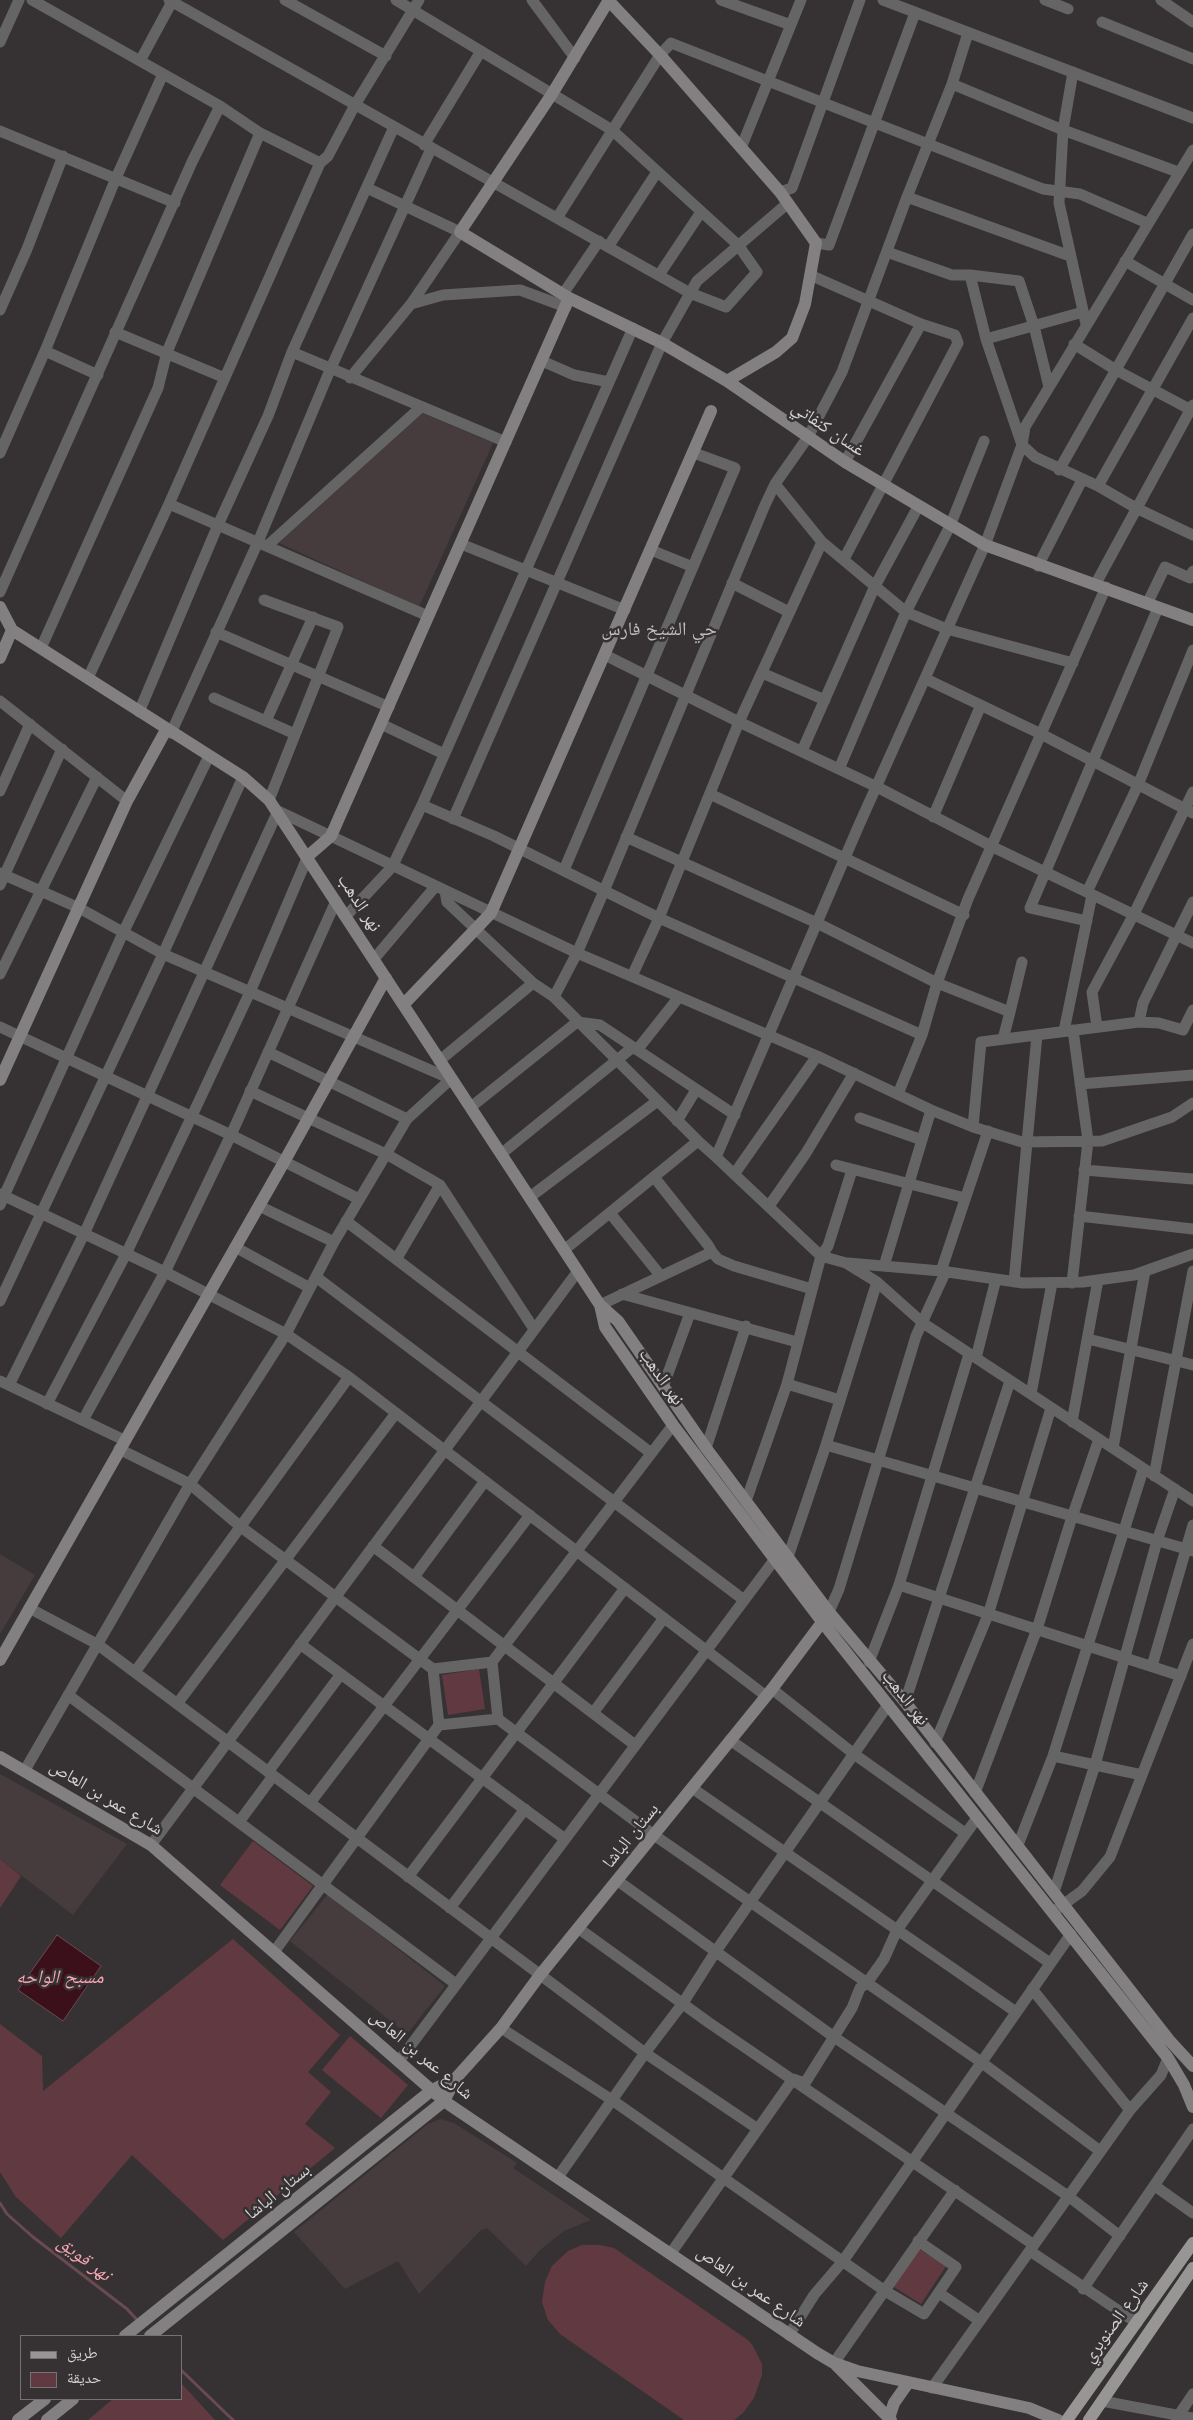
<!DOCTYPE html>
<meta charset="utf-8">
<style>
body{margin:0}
#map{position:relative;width:1193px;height:2420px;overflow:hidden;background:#363233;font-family:Arial,"Noto Naskh Arabic",sans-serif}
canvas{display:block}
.legend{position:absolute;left:20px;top:2335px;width:162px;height:65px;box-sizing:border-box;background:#363233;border:1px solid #767273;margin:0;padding:6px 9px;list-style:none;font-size:15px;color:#d5d3d3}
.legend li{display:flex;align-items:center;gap:10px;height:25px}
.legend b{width:25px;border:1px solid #767273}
</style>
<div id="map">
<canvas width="1193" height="2420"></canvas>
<ul class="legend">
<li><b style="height:6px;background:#989595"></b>طريق</li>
<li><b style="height:14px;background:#613a41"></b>حديقة</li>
</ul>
</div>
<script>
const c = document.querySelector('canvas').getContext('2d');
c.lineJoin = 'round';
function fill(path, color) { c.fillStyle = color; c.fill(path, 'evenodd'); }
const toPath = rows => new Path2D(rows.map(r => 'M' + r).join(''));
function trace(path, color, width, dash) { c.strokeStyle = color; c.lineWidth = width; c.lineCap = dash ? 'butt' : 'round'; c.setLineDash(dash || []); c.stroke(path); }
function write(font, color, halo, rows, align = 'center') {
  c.font = font + ' Arial,"Noto Naskh Arabic",sans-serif'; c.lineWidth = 5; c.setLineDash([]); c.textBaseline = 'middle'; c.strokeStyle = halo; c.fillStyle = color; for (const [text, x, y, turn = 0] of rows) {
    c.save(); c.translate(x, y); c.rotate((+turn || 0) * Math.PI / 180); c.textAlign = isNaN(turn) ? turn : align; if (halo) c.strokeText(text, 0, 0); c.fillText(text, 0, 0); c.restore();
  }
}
const built = toPath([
 [422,413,493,443,419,607,279,543],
 [0,1554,35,1575,0,1634],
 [0,1774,127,1844,73,1915,0,1859],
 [328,1894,445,1986,407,2034,290,1941],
 [440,2119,454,2123,517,2163,513,2168,591,2220,564,2231,540,2250,526,2266,487,2228,481,2230,419,2294,398,2261,345,2289,294,2232,428,2124]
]);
const green = toPath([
 [479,1669,485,1709,448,1715,442,1675],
 [253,1841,313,1886,280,1930,220,1885],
 [0,1859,21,1876,0,1908],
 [233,1939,340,2035,308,2072,331,2092,305,2124,335,2148,223,2240,132,2155,61,2238,16,2197,0,2172,0,2024,42,2056,43,2091],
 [350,2036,408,2085,381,2118,322,2070],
 [582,2245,600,2245,614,2248,748,2340,753,2346,762,2364,762,2375,754,2398,743,2413,734,2420,684,2420,560,2334,548,2320,542,2302,545,2282,552,2266,568,2251],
 [919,2249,946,2266,921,2304,894,2287],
 [181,2383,215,2420,88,2420,113,2399,181,2399]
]);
const water = toPath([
 [57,1935,101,1966,63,2021,18,1990,57,1935]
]);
const stream = toPath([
 [0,2203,7,2214,33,2237,127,2309,139,2322],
 [181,2370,233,2420]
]);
const street = toPath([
 [32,0,220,106,260,133,320,163],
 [169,0,690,293,726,307,757,272,738,245,612,130,396,0],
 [285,0,386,56],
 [532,0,575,58],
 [721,0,791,25],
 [883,0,1193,118],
 [1045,0,1068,9],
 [1161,0,1193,22],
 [1102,22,1193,59],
 [0,42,19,0],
 [140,61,173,0],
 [1073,72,1063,130,1059,203,1086,324],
 [952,84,1063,130,1178,172],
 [0,131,175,203],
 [424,145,481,51],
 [741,148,801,0],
 [367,188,460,232,411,304,443,295,520,290,566,307],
 [780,192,792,188,860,0],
 [907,197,1070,256],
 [557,218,660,55,671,43,1043,189,1080,194,1147,223],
 [816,243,829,245,915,13],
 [608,247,657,172],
 [887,252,952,275,970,275,1019,281,1034,326,1049,387],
 [1125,261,1193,300],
 [659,275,701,212],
 [810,275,921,324,955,335,958,343,844,559],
 [970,275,986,339,1022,445,1035,457,1098,486,1136,508,1193,535],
 [563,294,599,241],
 [0,310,27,249,63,156],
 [115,332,225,378],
 [986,339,1083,312],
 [1074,344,1116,370,1193,411],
 [45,351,98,375],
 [292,352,506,442],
 [542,361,574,375,609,382],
 [350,378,411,304],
 [0,453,45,351,116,178,163,74],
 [845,462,921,324],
 [1059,470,1193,234],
 [775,484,822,542,906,612,947,629,1073,663],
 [1098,486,1193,318],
 [169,504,428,616],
 [461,544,625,610],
 [267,546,421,407],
 [651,550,693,567],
 [1038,566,1082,480],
 [732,583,789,612],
 [1095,585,1193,405],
 [0,592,192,162,220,106],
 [264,600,338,627,269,800],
 [1147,604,1165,567,1190,578,1193,571],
 [216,632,389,707],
 [41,648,158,388,167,352,260,133],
 [605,655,739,722,877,787,993,847,1193,943],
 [762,673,825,700],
 [88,678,169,504,320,163,328,156,355,105,419,0],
 [926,679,1041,734,1193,813],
 [214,698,295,734],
 [0,701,127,801],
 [139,712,218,525,268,416,292,352,394,127],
 [266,721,313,617],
 [381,724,444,754],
 [171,733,258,542,330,370,431,149],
 [802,751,875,586,918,507],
 [839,769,906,612,950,526,984,441],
 [0,791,30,724],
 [710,794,964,915],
 [422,805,494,836,659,918,922,1035],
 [933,817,981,705],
 [453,819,662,343,697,281,788,203],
 [626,837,817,923,937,983,1010,1012,1003,1039],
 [564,870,735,468,694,453],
 [0,873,79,908,163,954,451,1079,407,1119,334,1242,286,1334,190,1484,25,1770],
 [0,885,62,749],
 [445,891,447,902,533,983,554,997,698,1141],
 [1087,892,1138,785,1193,650],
 [346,916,392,867,422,805,633,328],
 [1087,921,1030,908,1158,608],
 [374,959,435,887],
 [0,974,97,777],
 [632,976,659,918,739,722,822,542],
 [554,997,577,953,604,891,765,505,775,484,808,437,842,372,907,197,952,84,968,33],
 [1010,1012,1022,962],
 [1139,1022,1143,1003,1193,902],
 [0,1027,231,1135,359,1199],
 [1097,1027,1092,992,1134,914,1193,792],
 [1064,1031,1092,895],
 [637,1050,679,997],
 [268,1052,407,1119],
 [439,1061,533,983],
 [1080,1084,1193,1075],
 [250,1091,388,1155,440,1185,534,1329],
 [898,1094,922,1035,937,983,968,899,1106,587],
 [471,1107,577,1022,600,1025,735,1115],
 [860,1118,922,1140],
 [677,1121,696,1090],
 [973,1127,981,1042,1139,1022,1159,1023,1183,1030,1193,1010],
 [501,1154,633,1047],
 [716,1157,821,1256,846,1263,877,1282,923,1323,1193,1501],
 [836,1165,965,1198],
 [1084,1170,1193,1179],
 [735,1173,817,1056],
 [654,1177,708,1245,712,1252],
 [0,1194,165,1272,286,1334,349,1377,766,1696],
 [530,1197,656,1102],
 [0,1205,123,933,209,756],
 [259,1206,334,1242],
 [769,1206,806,1153,854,1073],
 [610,1213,660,1275],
 [1079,1216,1193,1229],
 [346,1221,651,1453],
 [235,1247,310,1288],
 [564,1250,698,1141,716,1157,859,825,985,545,1022,445,1025,427,1193,150],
 [397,1258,440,1185],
 [848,1263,941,1271,1023,1283,1083,1282,1134,1275,1193,1254],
 [884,1266,931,1110],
 [941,1271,988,1131],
 [316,1277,744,1600],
 [1014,1282,1037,1035],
 [1072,1283,1088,1141,1073,1030],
 [622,1294,797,1342],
 [0,1301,163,954,243,777],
 [600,1305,712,1252,718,1259,734,1266,812,1289],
 [1088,1339,1193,1365],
 [976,1358,996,1279],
 [0,1381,124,1440],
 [787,1384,840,1400],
 [9,1385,84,1234,278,811,577,953,817,1056,931,1110,973,1127,1022,1142,1102,1141,1172,1117,1193,1103],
 [663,1387,690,1313],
 [1031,1394,1052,1283],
 [47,1404,126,1254,191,1118,250,992,308,856],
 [83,1420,165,1272,231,1135,336,901],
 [1072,1422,1098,1280],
 [826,1445,1193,1551],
 [706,1448,746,1326],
 [1113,1448,1145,1271],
 [119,1449,190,1484,241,1527,433,1669],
 [1154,1476,1193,1271],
 [746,1501,787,1384,821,1256,828,1246,852,1170],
 [373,1546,635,1745],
 [788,1557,826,1445,877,1282],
 [414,1577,485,1481],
 [899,1585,1181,1676],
 [29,1608,97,1644,645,2053,758,2129],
 [829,1612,839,1589,916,1336,945,1273],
 [300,1644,565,1839],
 [869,1662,899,1585,969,1354],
 [1152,1666,1193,1525],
 [135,1672,349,1377],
 [772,1689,854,1754,965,1833],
 [68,1695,456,1984],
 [905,1702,1010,1381],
 [177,1704,396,1413],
 [593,1713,664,1618],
 [498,1719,654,1835,981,2062,1100,2151],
 [439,1725,498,1719,492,1662,673,1425],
 [730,1740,1050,1963],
 [935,1743,988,1615,1051,1408],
 [1053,1756,1142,1775],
 [268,1772,341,1674],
 [692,1788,1016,2012],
 [975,1793,1037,1629,1072,1517,1099,1439],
 [310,1803,530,1515],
 [239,1822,273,1776],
 [151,1845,578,1271],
 [1018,1845,1053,1756,1143,1470],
 [408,1877,625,1588],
 [618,1881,834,2037,1068,2196,1120,2236],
 [1054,1892,1095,1765,1157,1541,1175,1489],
 [450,1908,525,1809],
 [1053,1912,1082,1891,1110,1857,1193,1644],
 [578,1928,708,2022,1034,2245],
 [274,1952,439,1725,433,1669,492,1662],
 [1032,1989,1130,2110],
 [501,2028,612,2100,885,2291,924,2314,956,2267,918,2241],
 [399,2061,775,1559],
 [558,2177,645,2053,683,2003,716,1951,888,1705],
 [1155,2186,1193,2213],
 [1030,2251,1137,2323],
 [671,2253,793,2079,805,2083,810,2075,852,2008,860,1988,867,1983,884,1959,897,1930,977,1818],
 [1083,2289,1193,2129],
 [939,2293,980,2321],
 [789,2335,814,2295,843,2261,1071,1934],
 [834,2363,955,2190],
 [932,2388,1130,2110,1161,2075,1168,2058],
 [1102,2401,1193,2418],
 [1176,2419,1193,2394]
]);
const secondary = toPath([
 [608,0,660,55,780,192,816,243,805,304,792,338,776,352,727,381],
 [609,0,552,94,460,232,569,298,662,343,727,381,845,462,985,545,1193,620],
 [0,607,12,630,243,777,269,800,600,1305,618,1321,706,1448,829,1612,905,1702,1169,2040,1193,2066],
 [0,658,12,630],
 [308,856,331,836,569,298],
 [404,1004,491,913,711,411],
 [0,1080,127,801,166,730],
 [600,1305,605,1327,673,1425,823,1623,1168,2058,1184,2085,1193,2107],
 [0,1660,284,1162,386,978],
 [0,1757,151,1845,444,2101,817,2353,834,2363,857,2371,1029,2408,1058,2420],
 [125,2336,432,2090,456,2078],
 [150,2336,444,2101,456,2078,501,2028,540,1975,772,1689,826,1617],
 [836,2365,891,2420],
 [889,2418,894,2403,908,2383],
 [18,2420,45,2399],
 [47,2420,73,2399]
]);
const primary = toPath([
 [1067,2420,1193,2243],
 [1089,2420,1193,2268]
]);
const streetNames = [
 ["غسان كنفاتي",828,429,34],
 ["نهر الدهب",359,903,57],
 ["نهر الدهب",661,1377,55],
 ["نهر الدهب",905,1698,52],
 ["شارع عمر بن العاص",106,1798,31],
 ["بستان الباشا",631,1836,-51],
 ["شارع عمر بن العاص",421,2055,40],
 ["بستان الباشا",278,2192,-39],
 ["شارع عمر بن العاص",751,2287,35],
 ["شارع الصنوبري",1116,2321,-54]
];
const neighbourhoodNames = [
 ["حي الشيخ فارس",659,630]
];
const waterNames = [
 ["مسبح الواحه",60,1978],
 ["نهر قويق",84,2259,37]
];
fill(built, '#463c3d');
fill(green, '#613a41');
fill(water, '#3b101b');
trace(water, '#694a52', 1);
trace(stream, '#694a52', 3);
trace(street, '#666565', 11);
trace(secondary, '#828080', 12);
trace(primary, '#989595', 12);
write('18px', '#d5d3d3', '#363233', streetNames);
write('19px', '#c2bebe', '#363233', neighbourhoodNames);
write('italic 19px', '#f5a3b1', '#363233', waterNames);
</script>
